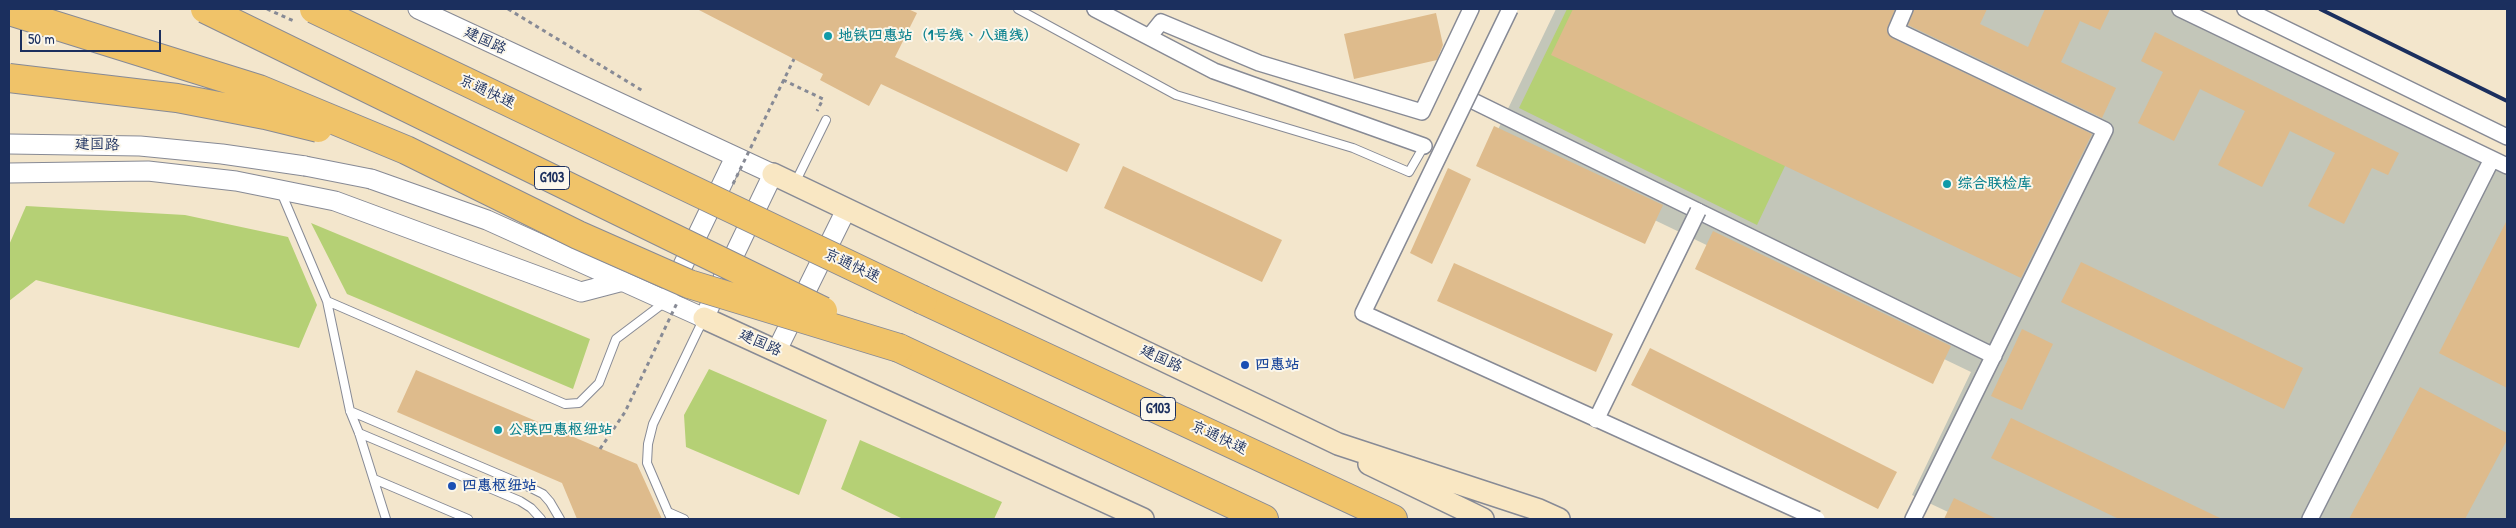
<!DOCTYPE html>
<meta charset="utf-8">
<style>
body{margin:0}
#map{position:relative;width:2516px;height:528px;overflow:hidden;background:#f3e6cc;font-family:"Patrick Hand",sans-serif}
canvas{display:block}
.frame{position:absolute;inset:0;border:10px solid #1b2f5e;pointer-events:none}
.scale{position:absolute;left:20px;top:30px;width:141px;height:22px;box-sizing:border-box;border:2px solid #1b2f5e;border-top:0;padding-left:6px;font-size:15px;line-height:18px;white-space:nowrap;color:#1b2f5e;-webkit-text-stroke:4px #fbf7ec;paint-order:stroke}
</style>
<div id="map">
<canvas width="2516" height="528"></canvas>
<div class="frame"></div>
<div class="scale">50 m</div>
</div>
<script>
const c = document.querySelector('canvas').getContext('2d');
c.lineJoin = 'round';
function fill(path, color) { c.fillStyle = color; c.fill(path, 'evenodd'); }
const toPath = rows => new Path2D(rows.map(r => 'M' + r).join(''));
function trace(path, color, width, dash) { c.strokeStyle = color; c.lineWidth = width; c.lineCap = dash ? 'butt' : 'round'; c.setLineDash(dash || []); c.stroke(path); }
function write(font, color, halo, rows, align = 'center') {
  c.font = font + ' "Patrick Hand","LXGW WenKai TC",sans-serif'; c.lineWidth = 4; c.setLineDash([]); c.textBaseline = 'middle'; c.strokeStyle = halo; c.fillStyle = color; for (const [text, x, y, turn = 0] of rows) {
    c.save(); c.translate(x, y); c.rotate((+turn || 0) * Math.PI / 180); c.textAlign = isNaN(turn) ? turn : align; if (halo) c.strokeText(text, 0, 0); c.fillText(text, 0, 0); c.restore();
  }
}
const industrial = toPath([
 [1556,9,2170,9,2507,171,2507,519,1963,519,1912,495,1971,372,1492,142]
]);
const green = toPath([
 [1567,9,1804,9,1849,31,1757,225,1519,108],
 [26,206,185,215,288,237,317,305,299,348,36,280,9,301,9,245],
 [311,223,590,339,573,389,347,294],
 [709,369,827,420,799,495,686,447,684,415],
 [860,440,1002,502,994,519,903,519,841,489]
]);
const building = toPath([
 [697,9,908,9,917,13,895,57,1080,144,1067,172,881,84,869,106,820,80,823,74],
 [1573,9,1895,9,1887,30,1892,38,2092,134,2021,278,1551,55],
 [1914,9,1987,9,1980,24,2028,47,2045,9,2110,9,2100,30,2080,21,2061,62,2116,88,2102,118,1908,25],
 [1436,13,1443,45,1437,60,1354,79,1344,34],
 [2155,32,2399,153,2388,175,2372,168,2344,224,2308,206,2335,153,2290,131,2262,187,2218,165,2245,111,2200,89,2174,141,2138,123,2163,72,2141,61],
 [1494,126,1663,205,1645,244,1476,166],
 [1123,166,1282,240,1262,282,1104,208],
 [1448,168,1471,179,1432,264,1410,253],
 [2507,220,2507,388,2439,353],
 [1713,231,1951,346,1933,384,1695,269],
 [2081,262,2303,368,2284,409,2061,302],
 [1454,263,1613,334,1596,372,1437,301],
 [2022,329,2053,344,2022,410,1991,396],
 [1650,348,1897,472,1878,509,1631,385],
 [416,370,637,464,662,519,577,519,562,483,397,412],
 [2420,387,2507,433,2507,440,2465,519,2349,519],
 [2011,418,2222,519,2119,519,1991,458],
 [1954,498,1997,519,1944,519]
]);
const path = toPath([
 [267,9,296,22],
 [508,9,643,91],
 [783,80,823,99,817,111]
]);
const service = toPath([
 [1018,9,1176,95,1353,148,1409,172,1424,146],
 [795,183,826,120],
 [281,192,327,301,565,404,579,403,599,383,616,339,665,302],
 [327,301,350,411,359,433,386,519],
 [350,411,531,488,543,494,550,502,560,519],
 [359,433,520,501,531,508,541,519],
 [374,479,468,519],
 [668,512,684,519],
 [671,519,647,463,648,444,653,424,703,320]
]);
const minor = toPath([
 [1095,9,1214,71,1424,146],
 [1905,9,1896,30,2105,130,1913,519],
 [2180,9,2507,166],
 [2245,9,2507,137],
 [1149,37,1161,22,1259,63,1422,112,1471,9],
 [1467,98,1994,356],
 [2310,519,2492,159]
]);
const tertiary = toPath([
 [9,144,140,146,222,154,305,166],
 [9,173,148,171,236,181,335,201,581,292,623,281],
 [371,179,487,220,704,318,773,174,418,9],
 [672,288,735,157],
 [777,350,846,210]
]);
const secondary = toPath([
 [773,174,1338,444,1539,510,1559,519],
 [704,318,1143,519],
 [1369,464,1483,519]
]);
const motorway = toPath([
 [923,300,1393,519],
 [899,348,1264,519]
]);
const rail = toPath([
 [2320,9,2507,101]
]);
const pathBridge = toPath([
 [733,184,794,59],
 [600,449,625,412,677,303]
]);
const minorBridge = toPath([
 [1510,9,1363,313,1817,519],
 [1596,420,1698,211]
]);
const tertiaryBridge = toPath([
 [305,166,371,179]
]);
const motorwayBridge = toPath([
 [205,9,823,311],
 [314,9,923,300],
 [9,11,259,89,406,150,578,235,689,284,899,348],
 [9,78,177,98,265,115,318,128]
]);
const markers = [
 [828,36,5,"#0f9aa8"],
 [1947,184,5,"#0f9aa8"],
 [1245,365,5,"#1a4fb4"],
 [498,430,5,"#0f9aa8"],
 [452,486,5,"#1a4fb4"]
];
const shields = [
 [552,178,35],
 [1158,409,35]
];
const shieldNames = [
 ["G103",552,178],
 ["G103",1158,409]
];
const cultureNames = [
 ["地铁四惠站（1号线、八通线）",838,36],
 ["综合联检库",1957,184],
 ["公联四惠枢纽站",508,430]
];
const streetNames = [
 ["建国路",485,41,25],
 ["京通快速",487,92,25],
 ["建国路",97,145,1],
 ["京通快速",852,266,25],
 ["建国路",760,343,24],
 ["建国路",1161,359,25],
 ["京通快速",1219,438,25]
];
const transitNames = [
 ["四惠站",1255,365],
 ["四惠枢纽站",462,486]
];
fill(industrial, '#c3c6b9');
fill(green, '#b5d075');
fill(building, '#debb8c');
trace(service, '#878a95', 10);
trace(minor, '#878a95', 18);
trace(tertiary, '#878a95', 21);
trace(secondary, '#878a95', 24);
trace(motorway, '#878a95', 30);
trace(path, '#878a95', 3, [4, 4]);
trace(service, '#fff', 8);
trace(minor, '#fff', 15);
trace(tertiary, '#fff', 19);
trace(secondary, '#f9e7c3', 21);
trace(motorway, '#f0c369', 28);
trace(rail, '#1b2f5e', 4);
trace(minorBridge, '#878a95', 18, []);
trace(tertiaryBridge, '#878a95', 21, []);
trace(motorwayBridge, '#878a95', 30, []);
trace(pathBridge, '#878a95', 3, [4, 4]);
trace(minorBridge, '#fff', 15);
trace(tertiaryBridge, '#fff', 19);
trace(motorwayBridge, '#f0c369', 28);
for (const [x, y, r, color] of markers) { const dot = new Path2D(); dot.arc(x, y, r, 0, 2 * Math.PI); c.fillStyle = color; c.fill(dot); trace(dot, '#fbf7ec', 2); }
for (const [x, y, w] of shields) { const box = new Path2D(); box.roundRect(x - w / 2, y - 11.5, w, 23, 4); c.fillStyle = '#fbf7ec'; c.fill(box); trace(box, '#1b2f5e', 1); }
write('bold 14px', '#1b2f5e', null, shieldNames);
write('bold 15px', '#0d838f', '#fbf7ec', cultureNames, 'left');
write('15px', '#1b2f5e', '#fbf7ec', streetNames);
write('bold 15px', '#164399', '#fbf7ec', transitNames, 'left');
</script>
